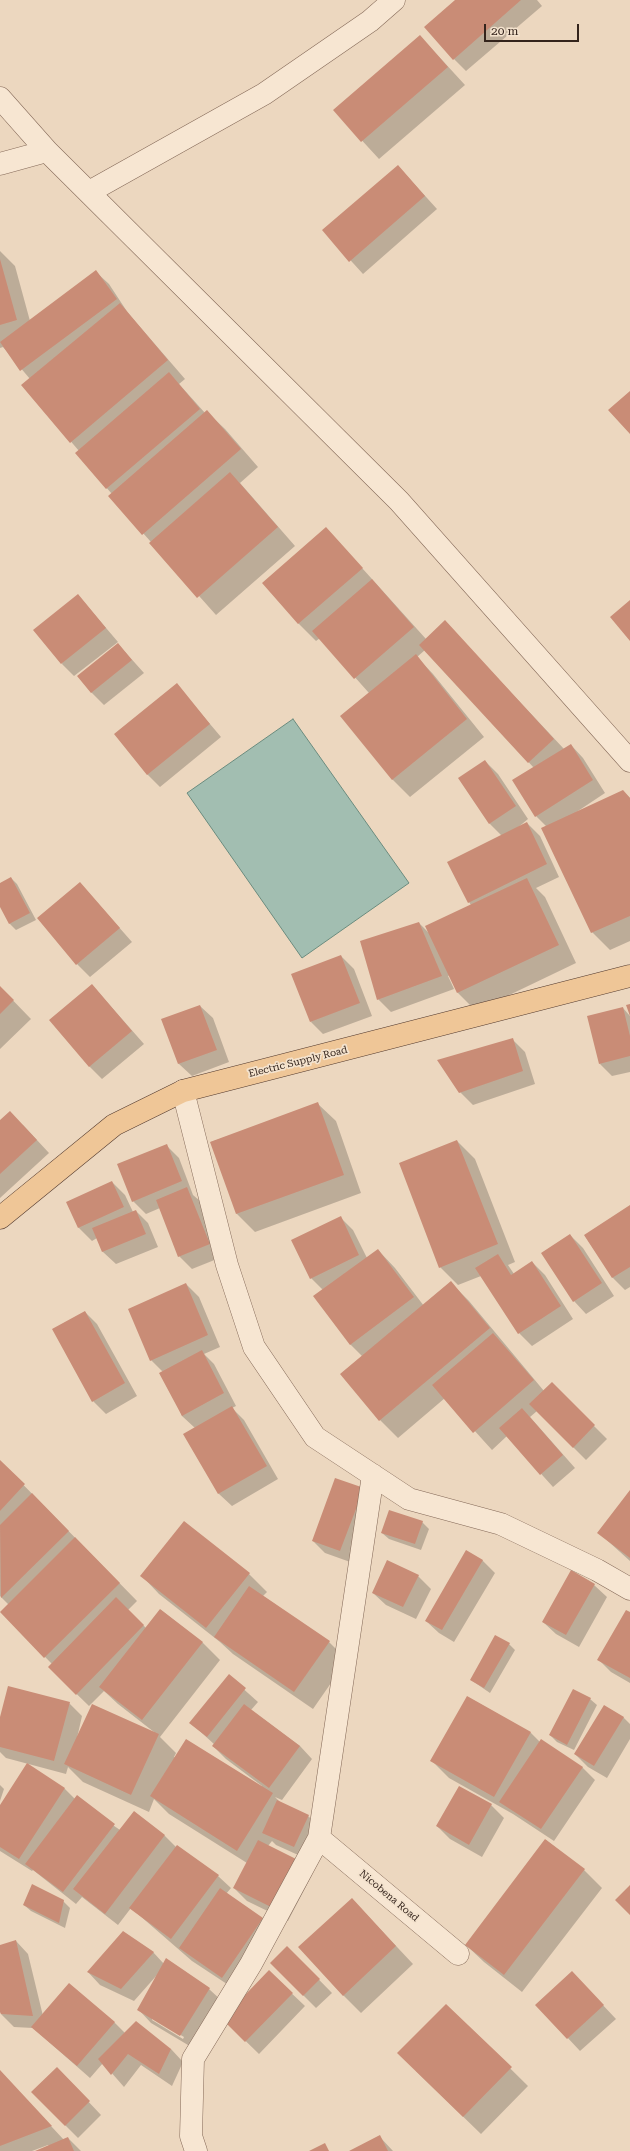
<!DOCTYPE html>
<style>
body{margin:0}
#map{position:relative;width:630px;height:2151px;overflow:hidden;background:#ecd7bf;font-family:"Roboto Serif",serif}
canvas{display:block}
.scale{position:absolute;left:484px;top:24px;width:95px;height:18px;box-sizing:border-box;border:2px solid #34241c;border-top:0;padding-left:5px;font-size:12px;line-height:14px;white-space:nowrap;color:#34241c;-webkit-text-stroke:3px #f4e3ce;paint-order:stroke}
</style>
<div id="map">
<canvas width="630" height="2151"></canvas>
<div class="scale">20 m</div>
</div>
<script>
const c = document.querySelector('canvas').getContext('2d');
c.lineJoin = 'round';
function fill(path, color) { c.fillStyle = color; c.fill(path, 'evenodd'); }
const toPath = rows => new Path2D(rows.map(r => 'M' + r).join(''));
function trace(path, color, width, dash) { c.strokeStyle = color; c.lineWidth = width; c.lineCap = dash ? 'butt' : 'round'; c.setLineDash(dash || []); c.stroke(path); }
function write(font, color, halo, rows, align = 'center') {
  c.font = font + ' "Roboto Serif",serif'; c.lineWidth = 3.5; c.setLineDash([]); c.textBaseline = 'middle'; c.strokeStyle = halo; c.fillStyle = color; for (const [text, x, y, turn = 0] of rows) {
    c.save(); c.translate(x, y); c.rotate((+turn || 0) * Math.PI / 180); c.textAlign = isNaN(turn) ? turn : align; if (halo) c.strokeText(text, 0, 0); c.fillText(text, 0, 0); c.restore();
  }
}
const water = toPath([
 [293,719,409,883,302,958,187,793,293,719]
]);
const shadow = toPath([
 [456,0,537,0,542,6,466,71,454,59],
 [420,36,465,85,379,159,334,110],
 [398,166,437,209,363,274,323,230],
 [0,251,15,266,30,321,96,272,109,284,128,313,185,379,179,384,205,413,207,412,225,429,258,467,240,483,295,546,216,615,110,496,112,494,76,453,79,451,23,385,30,379,3,347,0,348],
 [326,528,426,639,445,622,564,749,571,745,583,758,605,793,575,813,623,791,630,798,630,941,610,950,592,932,547,827,536,816,534,768,425,650,417,657,433,674,484,737,410,797,392,779,369,693,320,638,316,641,299,624,263,583],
 [78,595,118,642,74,676,62,664],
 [118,644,144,673,104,705,91,692],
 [177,685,221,737,160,787,147,774],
 [485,761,498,774,528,819,516,829,527,823,540,836,559,877,536,888,545,897,576,963,476,1011,458,993,450,975,448,976,454,989,391,1012,378,999,419,923,430,934,471,905,469,902,502,836,490,824,460,778],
 [11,878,17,884,36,920,16,930,10,924,0,905,0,884],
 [80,883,132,942,90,977,77,964],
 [341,956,354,969,372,1016,323,1034,311,1022],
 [92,985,144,1044,102,1079,89,1066],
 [0,987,31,1019,0,1049],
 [200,1006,213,1018,229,1062,192,1076,179,1064,162,1020],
 [623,1008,630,1016,630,1072,612,1076,600,1064],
 [512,1039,525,1052,535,1084,473,1105,460,1092],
 [318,1104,336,1121,361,1193,255,1232,237,1214,211,1142],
 [0,1121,23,1125,49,1153,0,1198],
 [457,1141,475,1159,515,1262,508,1265,514,1274,532,1262,545,1275,573,1319,532,1346,519,1333,481,1276,458,1285,440,1267],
 [166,1145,179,1158,193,1195,200,1201,222,1257,192,1269,179,1256,160,1208,146,1214,133,1201],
 [112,1182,125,1195,133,1212,136,1211,148,1223,158,1247,116,1264,103,1252,97,1238,92,1241,79,1228,67,1203],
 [630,1206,630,1287,625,1290,613,1278,585,1236],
 [340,1217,353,1230,367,1258,378,1250,395,1268,424,1306,451,1283,469,1301,544,1391,552,1384,607,1439,586,1460,537,1411,530,1417,575,1468,553,1487,507,1436,492,1450,445,1398,398,1438,380,1420,363,1357,350,1344,323,1290,311,1278],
 [570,1235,583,1248,614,1296,586,1314,574,1301],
 [186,1284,199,1297,220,1347,204,1354,214,1364,236,1406,232,1408,244,1420,278,1479,232,1506,219,1494,185,1435,195,1428,182,1416,163,1372,151,1360],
 [85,1312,97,1324,137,1396,106,1414,93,1401],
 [0,1461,137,1601,128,1610,146,1628,161,1610,203,1643,220,1660,160,1737,176,1753,174,1757,261,1787,262,1786,226,1759,213,1746,215,1745,191,1723,229,1676,258,1702,251,1710,300,1746,312,1759,282,1800,275,1797,282,1804,308,1816,321,1828,307,1859,276,1845,272,1841,268,1846,312,1875,288,1921,247,1901,234,1888,247,1863,169,1814,154,1799,149,1812,83,1782,68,1767,66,1774,6,1758,0,1752,0,1720,69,1703,82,1716,77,1738,154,1732,118,1704,104,1691,89,1706,49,1667,52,1664,1,1612,9,1605,0,1596],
 [364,1489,353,1563,325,1553,313,1541],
 [630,1492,630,1561,599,1533],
 [422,1522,429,1529,421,1550,389,1539,382,1533],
 [482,1560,495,1573,454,1642,439,1633,426,1621],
 [249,1574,267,1592,263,1596,329,1642,347,1660,313,1709,233,1654,220,1642,159,1594,142,1576],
 [418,1576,431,1589,416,1619,386,1605,373,1593],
 [594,1585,607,1597,579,1647,556,1634,543,1622],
 [630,1613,630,1683,611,1672,599,1660],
 [509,1644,515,1650,490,1693,471,1680],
 [468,1697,531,1733,540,1742,582,1767,595,1780,554,1841,513,1814,449,1778,432,1761],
 [590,1699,597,1705,574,1750,557,1742,550,1735],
 [623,1717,630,1724,630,1739,607,1778,588,1767,575,1754],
 [28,1765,65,1789,75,1799,120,1830,134,1812,165,1836,176,1847,218,1876,231,1888,226,1894,263,1919,275,1931,236,1990,192,1961,131,1908,118,1925,82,1897,76,1904,33,1870,32,1871,0,1851,0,1807],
 [0,1785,4,1789,0,1801],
 [491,1805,504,1818,482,1857,450,1839,437,1826],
 [546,1840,584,1870,602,1888,522,1992,484,1962,466,1945],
 [352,1899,413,1964,361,2013,343,1995],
 [63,1901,70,1908,65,1928,31,1911,24,1905],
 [16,1941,28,1954,43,2016,114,2022,125,2033,171,2049,183,2062,172,2086,141,2065,124,2087,103,2063,90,2078,33,2028,14,2027,1,2014,0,2008,0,1946],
 [287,1947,332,1993,316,2008,271,1963],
 [153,1952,164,1964,209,1989,222,2001,193,2048,151,2023,139,2010,157,1975,134,2001,100,1985,88,1972],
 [152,2018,184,2037,183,2039,152,2020],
 [269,1972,305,2006,259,2054,223,2019],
 [584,1985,616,2019,580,2051,537,2005],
 [446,2005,528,2086,481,2134,416,2071],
 [0,2071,64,2140,68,2138,81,2151,38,2151,49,2146,48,2145,32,2151,0,2151],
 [69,2081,101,2115,78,2138,32,2092],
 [379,2136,393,2151,351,2151]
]);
const building = toPath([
 [455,0,521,0,453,60,424,27],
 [420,35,448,67,361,142,333,110],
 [398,165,425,196,349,262,322,230],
 [0,259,17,320,0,325],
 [96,270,117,299,20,371,0,342],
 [120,303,168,360,70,443,21,385],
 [169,372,200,409,106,489,75,453],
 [630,391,630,434,608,410],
 [207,410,241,449,142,535,108,496],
 [230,472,278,527,197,598,149,543],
 [326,527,363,568,298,624,262,583],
 [372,579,414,627,354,679,312,631],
 [78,594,106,628,61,664,33,630],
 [630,600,630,641,610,617],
 [445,620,554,739,528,763,419,645],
 [118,643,132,660,91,693,77,676],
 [416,654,467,719,392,780,340,716],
 [177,683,210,724,147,775,114,734],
 [571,744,593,780,535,817,512,780],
 [485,760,516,806,489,824,458,778],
 [623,790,630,798,630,916,591,933,541,828],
 [527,822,547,864,468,903,447,862],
 [11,877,30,913,9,924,0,907,0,883],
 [527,878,559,945,457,993,425,926],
 [80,882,120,928,76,965,37,918],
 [419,922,442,976,377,1000,360,941],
 [341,955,360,1003,310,1022,291,974],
 [92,984,132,1031,89,1067,49,1020],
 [0,986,14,1000,0,1014],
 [630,1004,630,1016,626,1005],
 [200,1005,217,1050,178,1064,161,1019],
 [623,1007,630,1036,630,1056,599,1064,587,1016],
 [513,1038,523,1071,459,1093,437,1060],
 [318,1102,344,1175,236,1214,210,1142],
 [10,1111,37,1140,0,1174,0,1120],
 [457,1140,498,1244,439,1268,399,1163],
 [167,1144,182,1181,132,1202,117,1164],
 [112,1181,124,1207,78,1228,66,1202],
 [187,1187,210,1244,178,1257,156,1200],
 [630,1205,630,1267,612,1278,584,1235],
 [136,1210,146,1234,102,1252,92,1228],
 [341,1216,359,1255,310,1279,291,1240],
 [570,1234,602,1283,573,1302,541,1253],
 [378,1249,414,1297,350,1345,313,1296],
 [498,1254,511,1275,532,1261,561,1306,518,1334,475,1268],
 [451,1281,490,1328,379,1421,340,1374],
 [186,1283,208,1335,150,1361,128,1309],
 [85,1311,125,1383,92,1402,52,1329],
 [493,1333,534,1380,473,1433,432,1385],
 [202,1350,224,1393,182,1416,159,1373],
 [552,1382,595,1425,573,1448,529,1404],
 [232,1406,267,1466,218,1494,183,1434],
 [522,1408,563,1455,540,1475,499,1428],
 [0,1460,25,1484,0,1511],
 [335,1478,364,1488,340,1551,312,1541],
 [630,1490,630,1558,597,1533],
 [32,1493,69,1531,1,1598,0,1525],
 [389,1510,423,1521,415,1544,381,1533],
 [184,1521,250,1573,206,1628,140,1576],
 [75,1537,120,1583,44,1658,0,1612],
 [466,1550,483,1560,442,1630,425,1621],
 [387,1560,419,1575,403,1607,372,1593],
 [571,1570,595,1584,566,1635,542,1622],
 [249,1586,330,1641,294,1692,214,1637],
 [116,1597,144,1625,76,1695,48,1667],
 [160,1609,203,1642,142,1720,99,1687],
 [626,1610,630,1612,630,1678,597,1660],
 [495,1635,510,1643,484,1688,470,1680],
 [229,1674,246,1688,207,1737,189,1723],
 [8,1686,70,1702,54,1761,0,1747,0,1717],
 [573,1689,591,1698,567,1745,549,1735],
 [467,1696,531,1732,494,1797,430,1761],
 [92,1704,159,1734,131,1795,64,1764],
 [244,1704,300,1746,269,1788,212,1746],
 [604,1705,624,1717,594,1766,574,1754],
 [186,1739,273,1793,237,1851,150,1796],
 [541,1739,583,1767,541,1829,499,1802],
 [27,1763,65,1788,19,1859,0,1847,0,1805],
 [459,1786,492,1804,469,1845,436,1826],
 [77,1795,115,1824,63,1892,25,1864],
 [277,1800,309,1815,294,1847,262,1833],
 [134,1811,165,1835,105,1914,73,1889],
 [545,1839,585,1869,504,1975,465,1945],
 [258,1840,300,1861,275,1909,233,1888],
 [177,1845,219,1875,171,1939,129,1908],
 [32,1884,64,1900,59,1923,23,1905],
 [630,1885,630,1915,615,1900],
 [220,1888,263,1918,222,1978,179,1948],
 [352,1898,396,1946,343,1996,298,1947],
 [123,1931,154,1952,121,1989,87,1972],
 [16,1940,33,2016,1,2014,0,2012,0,1945],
 [287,1946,320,1979,303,1996,270,1963],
 [166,1958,210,1988,180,2036,137,2010],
 [269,1970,293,1993,245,2042,222,2019],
 [572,1971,604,2005,567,2039,535,2005],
 [69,1983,115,2022,77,2066,31,2027],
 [446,2004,512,2067,463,2117,397,2053],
 [136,2021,171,2049,159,2074,128,2054,111,2075,98,2059],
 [57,2067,90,2101,65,2126,31,2092],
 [0,2070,52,2126,0,2146],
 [380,2135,388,2151,349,2151],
 [68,2137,74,2151,35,2151],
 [325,2143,329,2151,309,2151]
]);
const minor = toPath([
 [0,98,47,151],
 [0,164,47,151,399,501,630,761],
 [89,192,264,94,370,21,394,0],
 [183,1091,227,1265,254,1347,315,1437,409,1499,501,1524,597,1570,630,1589],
 [319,1838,458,1954],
 [196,2151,191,2136,193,2059,251,1964,319,1838,373,1475]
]);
const major = toPath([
 [0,1218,114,1125,183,1091,630,976]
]);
const streetNames = [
 ["Electric Supply Road",298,1062,-14],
 ["Nicobena Road",389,1896,40]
];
fill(water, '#a2beb1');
trace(water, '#6a8b7e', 1);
fill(shadow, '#0003');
fill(building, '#c98c76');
trace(minor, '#846958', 23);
trace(major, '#51382d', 23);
trace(minor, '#f7e6d2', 22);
trace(major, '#efc697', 22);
write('10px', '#34241c', '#f4e3ce', streetNames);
</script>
